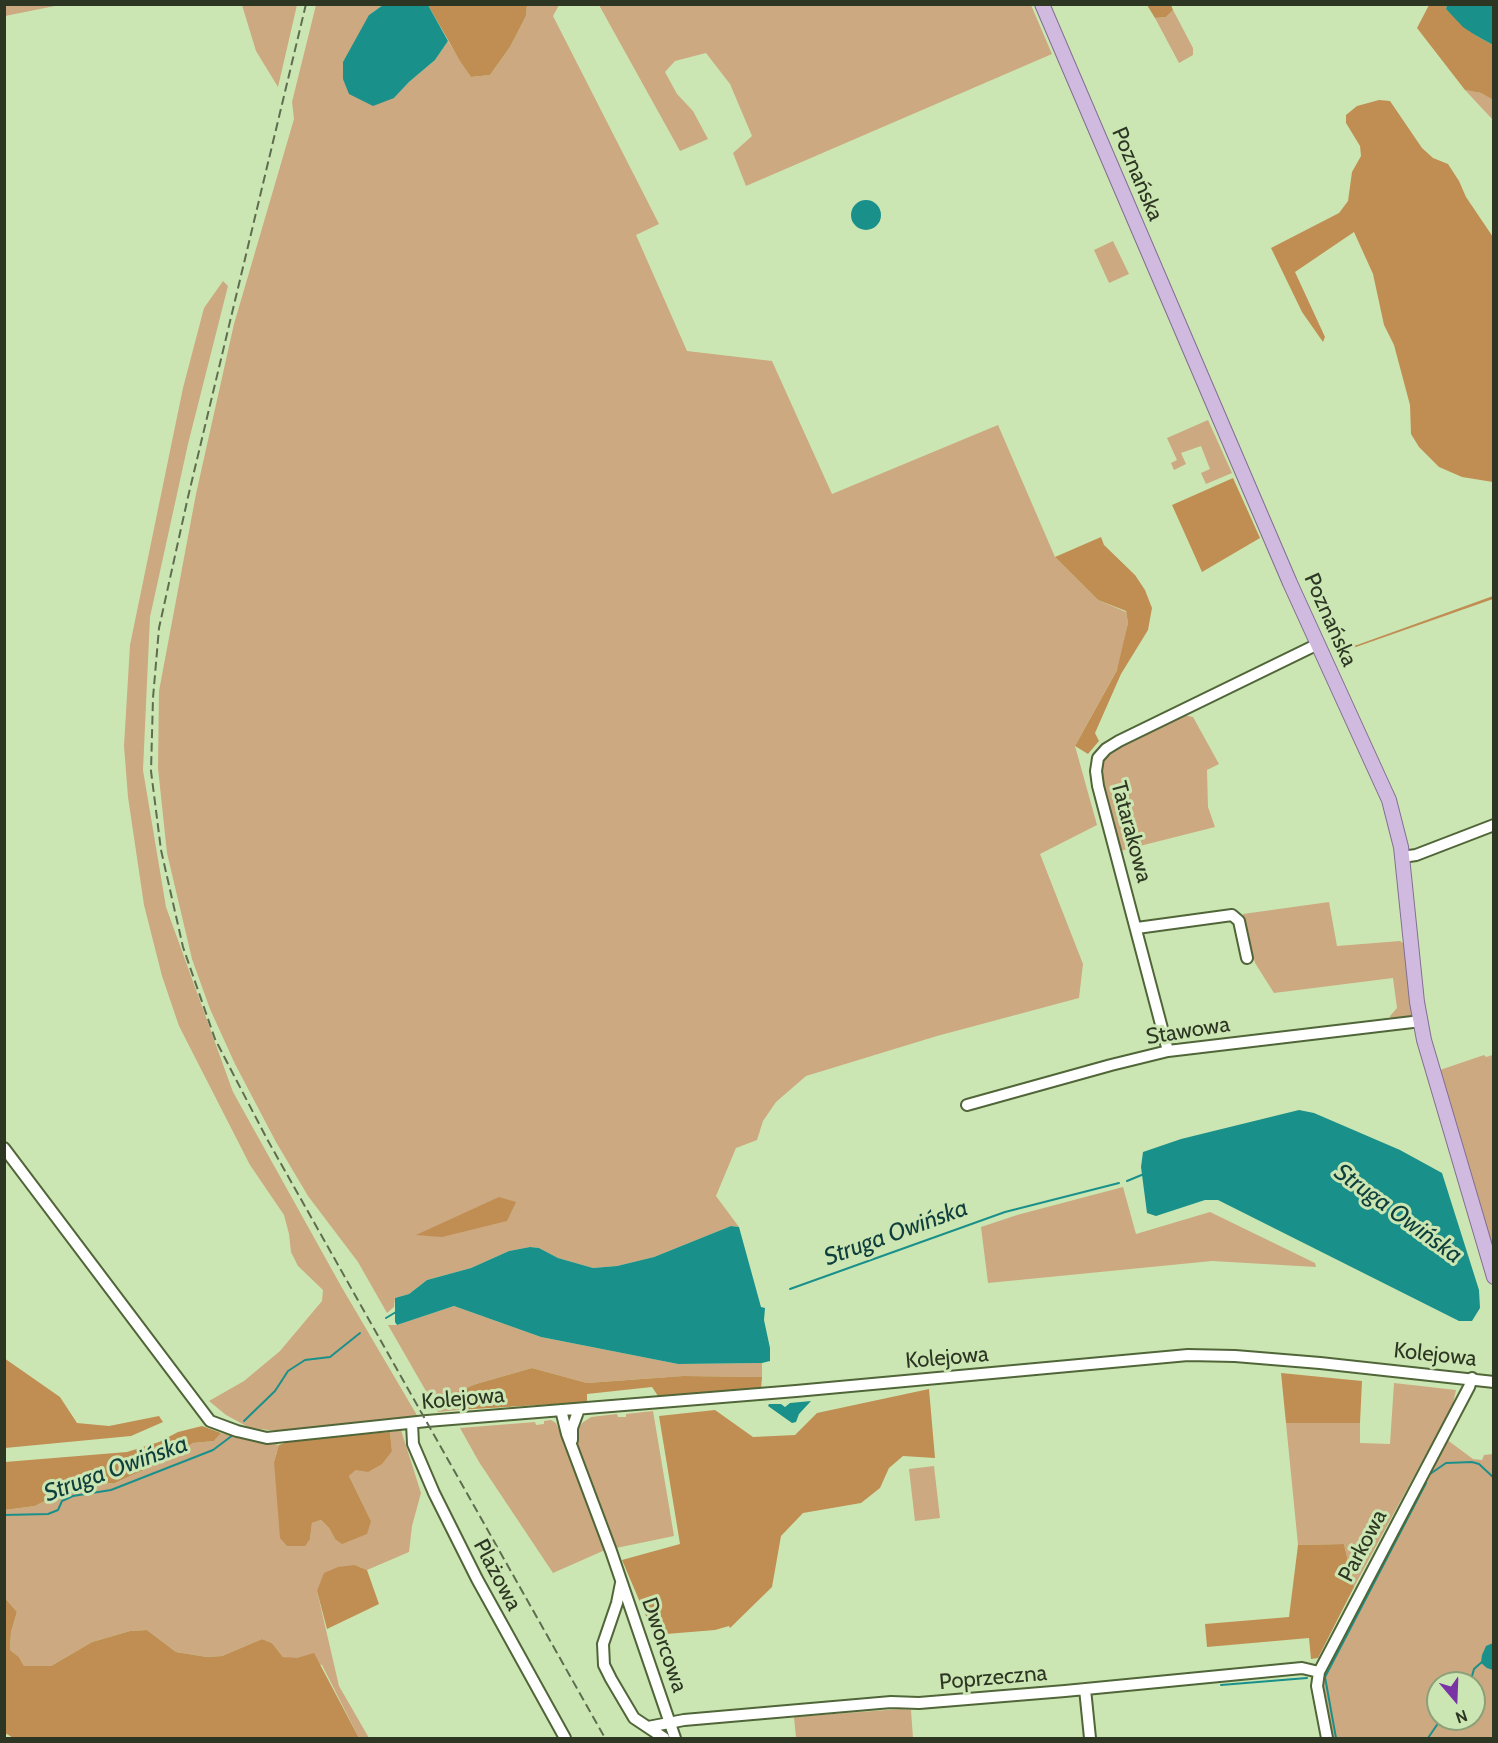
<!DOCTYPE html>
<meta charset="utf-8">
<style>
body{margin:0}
#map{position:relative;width:1498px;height:1743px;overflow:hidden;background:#cce6b3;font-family:Cabin,sans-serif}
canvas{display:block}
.frame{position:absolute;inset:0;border:6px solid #2c3622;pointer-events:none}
.north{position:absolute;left:1426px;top:1671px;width:60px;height:60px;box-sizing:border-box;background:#cce6b3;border:2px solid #8ca079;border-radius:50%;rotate:161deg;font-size:16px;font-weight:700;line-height:24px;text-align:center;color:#2c3622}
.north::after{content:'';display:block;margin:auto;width:21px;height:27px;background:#7a33a5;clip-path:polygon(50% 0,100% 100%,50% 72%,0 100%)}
</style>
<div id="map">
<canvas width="1498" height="1743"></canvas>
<div class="frame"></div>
<div class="north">N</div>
</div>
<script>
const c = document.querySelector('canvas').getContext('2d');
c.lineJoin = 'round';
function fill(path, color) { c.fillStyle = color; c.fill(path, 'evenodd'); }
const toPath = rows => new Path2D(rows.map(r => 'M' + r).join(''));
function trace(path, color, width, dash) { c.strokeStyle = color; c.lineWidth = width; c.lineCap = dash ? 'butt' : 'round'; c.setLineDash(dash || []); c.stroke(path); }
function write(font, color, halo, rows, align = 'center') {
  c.font = font + ' Cabin,sans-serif'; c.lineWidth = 6; c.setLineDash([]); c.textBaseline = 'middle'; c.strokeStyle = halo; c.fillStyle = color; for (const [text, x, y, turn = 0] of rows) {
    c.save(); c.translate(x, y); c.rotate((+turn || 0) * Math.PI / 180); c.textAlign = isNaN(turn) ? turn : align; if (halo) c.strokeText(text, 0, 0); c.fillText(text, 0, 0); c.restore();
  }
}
const green = toPath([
 [5,4,60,4,60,5,5,16],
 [242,5,297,5,278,87,256,51],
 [316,5,383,5,369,15,394,98,409,82,435,60,448,41,471,77,490,75,510,47,526,16,527,5,559,5,553,16,659,224,636,235,687,351,772,361,832,494,998,425,1055,557,1098,600,1126,612,1128,623,1119,666,1075,746,1097,825,1040,854,1083,964,1079,998,937,1036,806,1076,776,1102,763,1121,757,1140,736,1148,716,1196,739,1227,731,1226,654,1257,617,1266,593,1268,558,1258,539,1248,530,1247,509,1251,471,1268,427,1280,409,1294,395,1298,394,1307,387,1313,358,1262,308,1196,276,1142,235,1064,210,1009,192,959,167,853,158,768,159,691,196,494,234,324,294,119,292,102],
 [599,5,1031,5,1052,54,746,186,733,153,752,136,730,84,706,53,675,61,665,72,677,94,693,111,708,139,680,151],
 [1173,10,1193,48,1193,55,1179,63,1155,18,1166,17],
 [1465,90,1481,93,1493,100,1493,120],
 [1113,241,1129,274,1109,283,1094,250],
 [223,281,228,286,188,444,150,617,143,770,166,907,233,1092,341,1286,418,1417,282,1431,269,1430,250,1428,226,1415,209,1401,244,1381,280,1351,322,1301,323,1290,298,1266,291,1252,289,1234,284,1215,250,1165,179,1026,162,976,144,905,128,797,124,746,130,645,183,388,204,308],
 [1208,420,1232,473,1206,484,1201,473,1210,469,1201,446,1181,453,1186,464,1174,470,1171,463,1177,460,1167,438],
 [1183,715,1193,717,1219,764,1207,770,1208,807,1215,827,1120,851,1100,782,1099,767,1103,757,1114,748],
 [1329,902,1337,946,1400,941,1406,945,1414,1012,1407,1020,1391,1020,1390,1016,1397,1008,1393,978,1274,993,1255,963,1243,914],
 [1484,1055,1486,1057,1493,1055,1493,1253,1440,1072,1440,1070],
 [1123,1187,1136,1234,1210,1212,1315,1263,1316,1267,1212,1261,988,1283,981,1227,1017,1215],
 [454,1306,541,1337,678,1364,762,1363,762,1377,683,1376,587,1383,532,1368,476,1384,458,1392,458,1410,438,1412,388,1325,397,1325],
 [1394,1383,1456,1390,1453,1404,1354,1587,1344,1544,1298,1545,1286,1423,1360,1423,1360,1443,1390,1444],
 [653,1411,674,1536,616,1548,577,1444,577,1432,582,1423,591,1417,617,1414,618,1417,626,1417,626,1414],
 [551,1420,556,1423,561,1434,605,1550,553,1573,479,1462,460,1428,535,1422,536,1425,544,1424,544,1421],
 [401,1430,421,1493,412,1526,409,1552,367,1570,355,1565,317,1591,339,1686,369,1738,359,1738,322,1665,283,1657,272,1643,262,1639,222,1656,207,1657,176,1652,147,1630,130,1631,92,1642,51,1666,34,1667,24,1666,19,1657,10,1650,11,1632,17,1612,5,1598,5,1510,35,1506,77,1485,115,1483,159,1463,193,1443,214,1441,221,1433,279,1445,274,1462,310,1539,312,1523,321,1520,329,1528,335,1539,371,1521,349,1476,356,1470,392,1451,390,1432],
 [1446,1439,1473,1459,1482,1460,1484,1455,1493,1454,1493,1738,1333,1738,1321,1675],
 [1438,1683,1474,1683,1474,1719,1438,1719],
 [934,1466,940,1518,915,1521,909,1469],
 [900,1709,911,1710,913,1738,796,1738,794,1717]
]);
const forest = toPath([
 [428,5,527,5,526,16,510,47,490,75,471,77,460,61],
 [1147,5,1171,5,1173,10,1166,17,1155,18],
 [1429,5,1447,5,1446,9,1475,35,1493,45,1493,100,1481,93,1465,90,1417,28],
 [1379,100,1390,101,1422,148,1433,158,1448,164,1459,181,1466,197,1493,237,1493,482,1462,477,1439,467,1419,447,1411,434,1410,405,1394,345,1384,325,1373,274,1354,232,1295,272,1325,337,1323,342,1302,312,1271,248,1339,213,1348,201,1352,172,1361,156,1360,146,1346,123,1346,115,1357,106],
 [1233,478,1260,538,1202,572,1172,505],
 [1101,537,1104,545,1135,575,1145,590,1152,608,1148,630,1121,674,1095,733,1099,741,1088,754,1075,746,1117,670,1128,623,1126,611,1098,600,1055,557],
 [1493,596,1493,599,1336,654,1347,644,1357,645],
 [499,1197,516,1202,507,1221,442,1237,416,1235],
 [4,1358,60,1397,77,1423,109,1426,159,1416,163,1422,131,1436,5,1448],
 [532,1368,587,1383,683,1376,762,1377,761,1389,660,1399,652,1387,587,1394,587,1402,458,1410,457,1392,476,1384],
 [1281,1373,1362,1381,1360,1423,1286,1423],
 [929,1389,935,1458,903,1456,889,1468,880,1488,861,1503,803,1513,781,1536,772,1587,730,1628,729,1626,715,1630,654,1635,622,1560,680,1544,659,1416,715,1410,753,1437,795,1435,817,1413],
 [202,1426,221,1433,214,1441,193,1443,159,1463,115,1483,77,1485,35,1506,5,1510,5,1462,127,1452,159,1442,178,1432],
 [390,1432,392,1451,382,1464,368,1472,356,1470,349,1476,371,1521,367,1534,342,1544,335,1539,329,1528,321,1520,312,1523,310,1539,305,1546,287,1546,280,1538,274,1462,279,1445,293,1440],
 [1344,1544,1354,1587,1318,1658,1311,1659,1309,1638,1207,1647,1205,1624,1289,1617,1298,1545],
 [355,1565,367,1570,379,1604,327,1629,317,1591,324,1573,338,1567],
 [5,1598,17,1612,11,1632,10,1650,19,1657,24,1666,51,1666,92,1642,130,1631,147,1630,176,1652,207,1657,222,1656,262,1639,272,1643,283,1657,297,1658,314,1653,359,1738,13,1738,7,1734,5,1735]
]);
const water = toPath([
 [383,5,428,5,448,41,435,60,409,82,394,98,373,106,349,94,343,79,343,62,369,15],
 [1447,5,1493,5,1493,45,1475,35,1463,27,1446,9],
 '851 215a15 15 0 1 1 30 0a15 15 0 1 1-30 0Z',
 [1299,1110,1314,1113,1400,1150,1442,1173,1479,1290,1480,1308,1472,1321,1459,1321,1218,1200,1205,1200,1156,1216,1147,1213,1141,1167,1143,1152,1181,1139],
 [731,1226,739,1227,761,1307,765,1308,764,1320,770,1348,770,1361,762,1363,678,1364,541,1337,454,1306,397,1325,395,1322,395,1298,409,1294,427,1280,471,1268,509,1251,530,1247,539,1248,558,1258,593,1268,617,1266,654,1257],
 [811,1401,799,1414,796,1422,792,1423,768,1406,769,1404,781,1404,785,1407,790,1403],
 [1493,1643,1493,1670,1487,1668,1481,1663,1482,1655,1486,1646]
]);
const stream = toPath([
 [1127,1181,1144,1174],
 [790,1289,1005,1212,1119,1183],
 [386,1318,396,1312],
 [244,1421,275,1391,288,1371,305,1360,330,1357,360,1333],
 [1430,1474,1446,1463,1472,1462,1479,1464,1494,1478],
 [4,1515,48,1514,58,1510,62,1501,73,1496,111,1490,213,1450,233,1435],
 [1470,1683,1474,1669,1483,1661],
 [1221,1685,1307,1678],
 [1336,1738,1325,1677,1426,1483],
 [1428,1738,1441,1719]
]);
const minor = toPath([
 [1402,857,1416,855,1494,825],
 [1137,928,1232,915,1239,921,1247,958],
 [1168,1051,1098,786,1096,771,1098,758,1106,749,1119,741,1318,644],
 [967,1105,1111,1065,1168,1051,1421,1021],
 [4,1148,210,1421,237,1431,267,1438,427,1421,796,1391,1188,1355,1235,1356,1320,1363,1494,1382],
 [561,1410,567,1434,611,1551,675,1738],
 [412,1423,413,1444,434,1493,477,1579,565,1738],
 [572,1440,572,1428,579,1409],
 [621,1583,617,1603,603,1644,604,1665,611,1679,634,1718,664,1738],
 [1085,1689,1090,1738],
 [648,1727,684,1720,891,1702,919,1703,1065,1691,1302,1668,1319,1672],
 [1327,1738,1317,1686,1319,1672,1469,1387,1472,1378]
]);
const major = toPath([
 [1042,4,1290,583,1389,800,1401,847,1417,1002,1424,1040,1494,1277]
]);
const rail = toPath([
 [306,4,188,497,159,628,153,698,151,771,161,850,183,947,215,1039,267,1139,605,1738]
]);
const streetNames = [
 ["Poznańska",1137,174,67],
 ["Poznańska",1330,620,66],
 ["Tatarakowa",1131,832,75],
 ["Stawowa",1188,1031,-9],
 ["Kolejowa",1435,1355,6],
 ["Kolejowa",947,1358,-5],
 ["Kolejowa",463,1399,-5],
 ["Parkowa",1363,1546,-62],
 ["Plażowa",497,1575,62],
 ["Dworcowa",664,1645,71],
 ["Poprzeczna",993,1678,-5]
];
const waterNames = [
 ["Struga Owińska",1398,1214,36],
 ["Struga Owińska",896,1233,-20],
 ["Struga Owińska",116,1469,-20]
];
fill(green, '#cca980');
fill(forest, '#c08e53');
fill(water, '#1a908b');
trace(stream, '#1a908b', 2);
trace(minor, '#506638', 14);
trace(major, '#826e90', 16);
trace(minor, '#fff', 10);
trace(major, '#d0bae0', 14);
trace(rail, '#5e6d50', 2, [9, 4.5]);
write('22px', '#2c3622', '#cce6b3', streetNames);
write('italic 24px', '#0e3f3d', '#cce6b3', waterNames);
</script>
